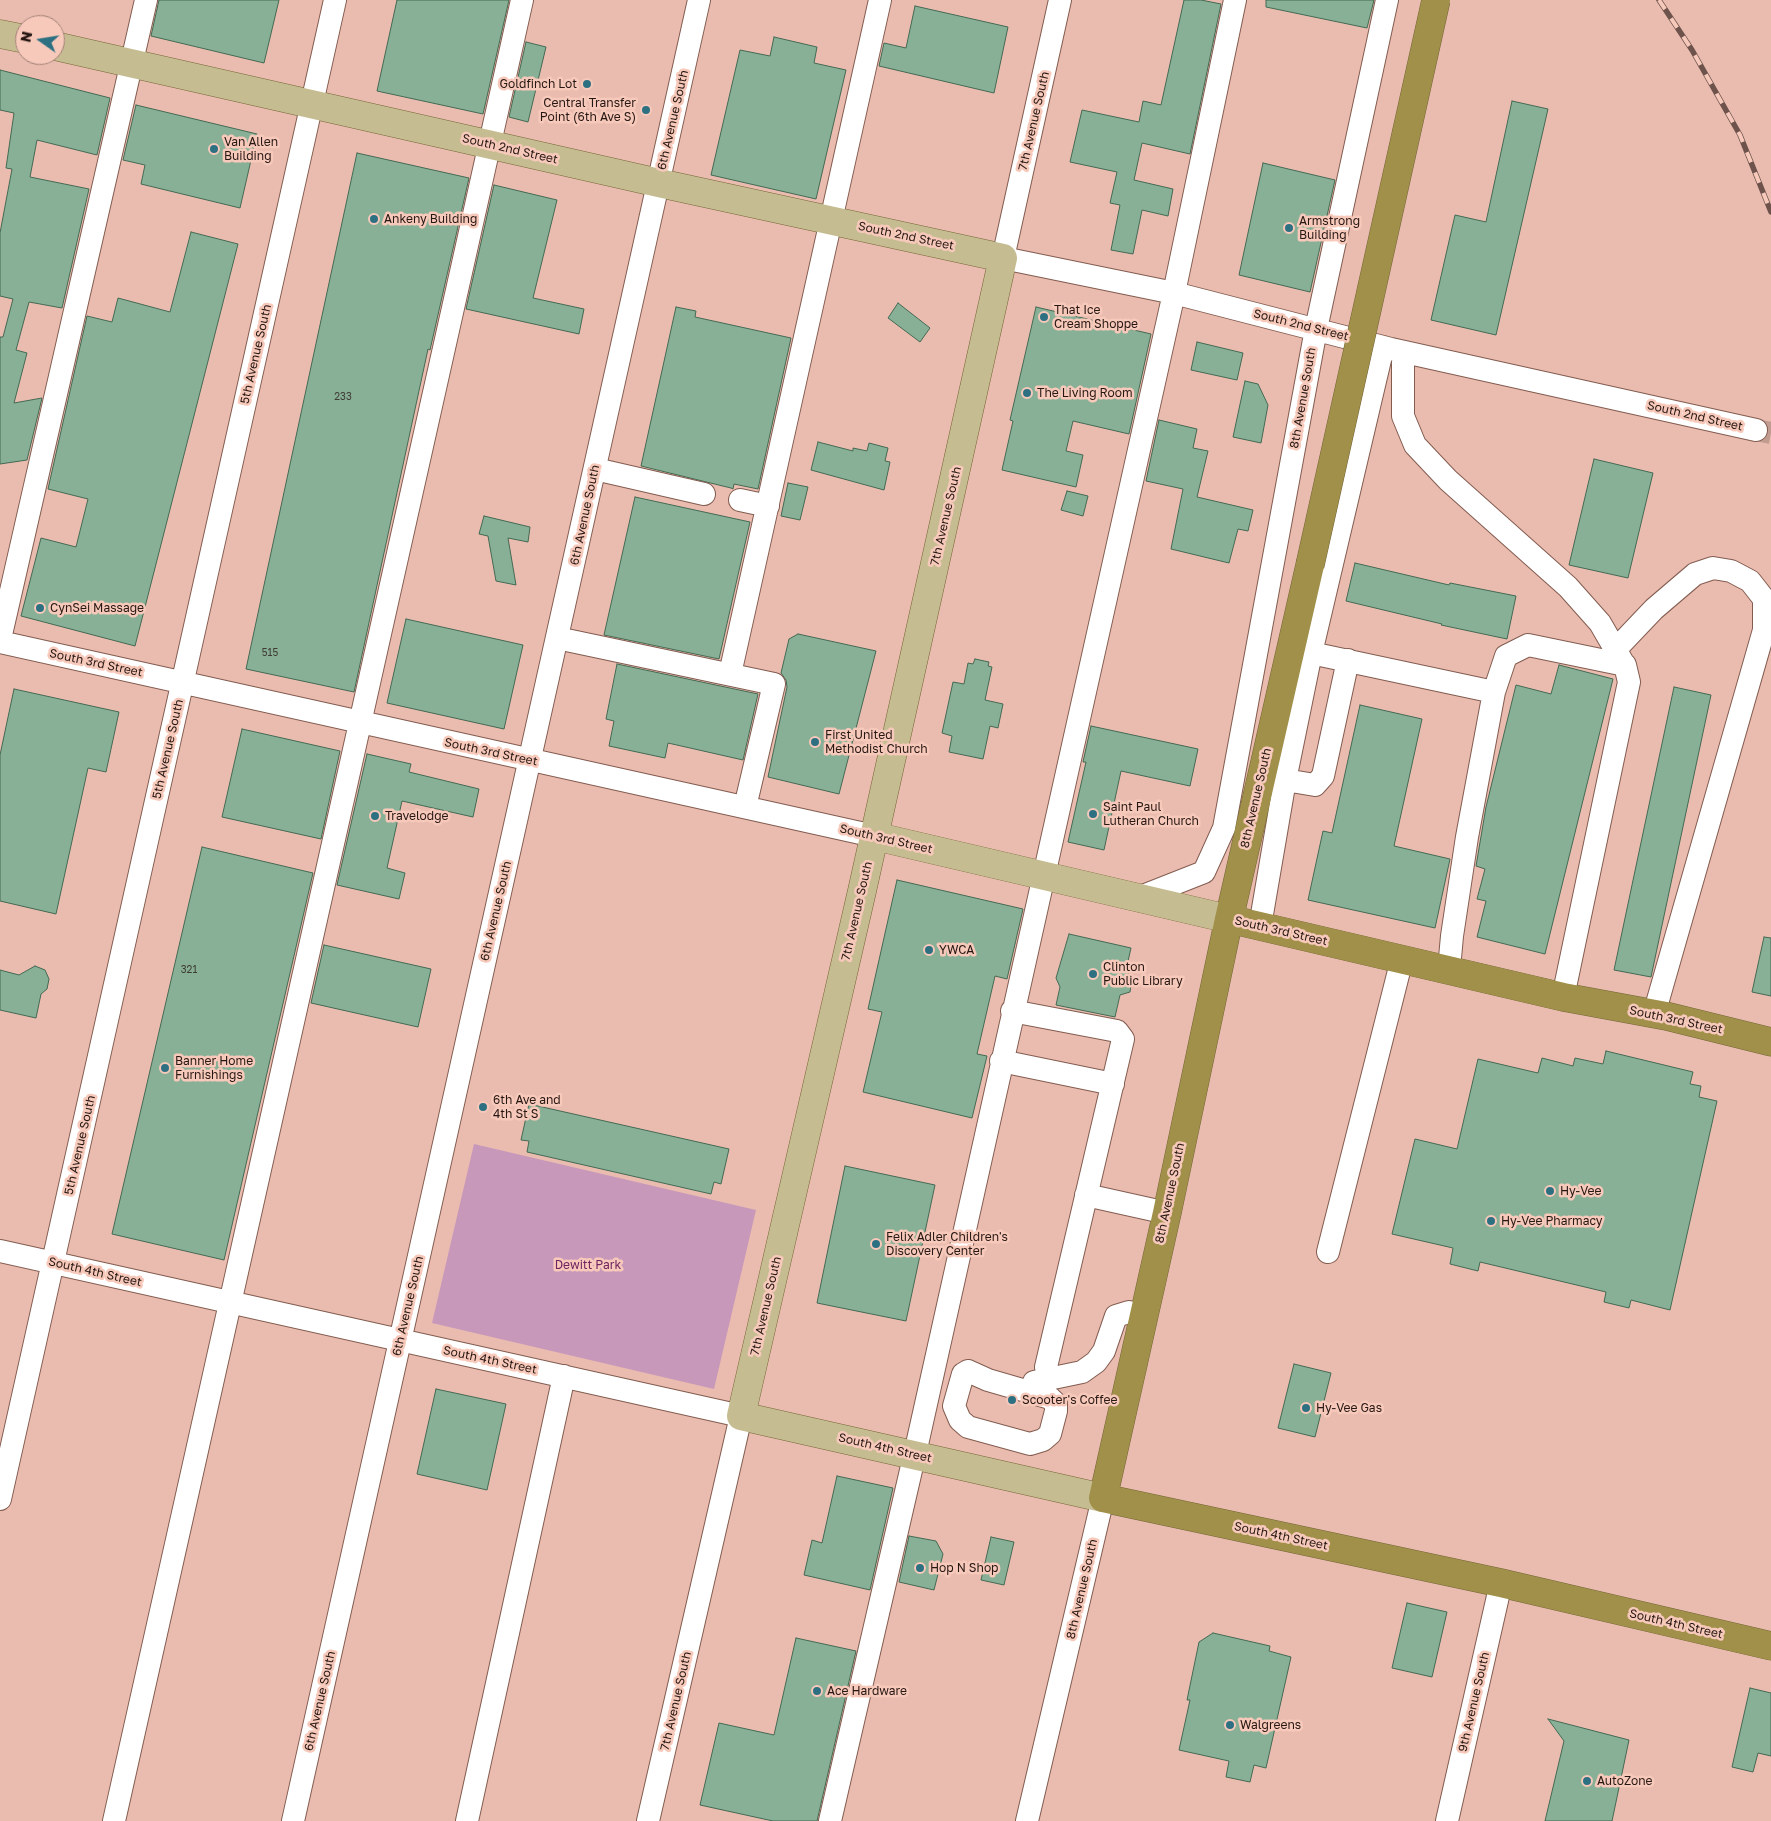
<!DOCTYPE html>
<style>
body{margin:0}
#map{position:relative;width:1771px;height:1821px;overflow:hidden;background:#e9bcaf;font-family:"Golos Text",sans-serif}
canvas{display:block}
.north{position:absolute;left:15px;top:15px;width:50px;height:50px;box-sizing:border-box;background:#f7c9bb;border:1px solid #a48277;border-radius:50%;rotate:283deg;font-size:14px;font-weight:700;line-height:20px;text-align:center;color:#271712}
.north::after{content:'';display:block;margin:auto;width:18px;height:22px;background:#2d7081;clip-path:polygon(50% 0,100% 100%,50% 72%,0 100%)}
</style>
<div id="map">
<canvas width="1771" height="1821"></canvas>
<div class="north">N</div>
</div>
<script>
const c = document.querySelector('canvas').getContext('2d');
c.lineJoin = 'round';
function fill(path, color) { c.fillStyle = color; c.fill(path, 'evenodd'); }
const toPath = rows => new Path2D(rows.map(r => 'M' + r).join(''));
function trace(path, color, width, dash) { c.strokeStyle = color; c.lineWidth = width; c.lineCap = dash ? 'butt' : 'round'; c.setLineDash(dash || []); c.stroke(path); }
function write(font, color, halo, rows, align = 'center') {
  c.font = font + ' "Golos Text",sans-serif'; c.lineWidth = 5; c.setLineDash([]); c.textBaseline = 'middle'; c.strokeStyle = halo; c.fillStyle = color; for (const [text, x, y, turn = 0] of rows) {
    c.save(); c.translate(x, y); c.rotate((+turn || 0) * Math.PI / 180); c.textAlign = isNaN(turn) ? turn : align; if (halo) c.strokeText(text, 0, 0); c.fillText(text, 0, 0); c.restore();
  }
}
const green = toPath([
 [474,1144,756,1210,714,1389,432,1323]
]);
const building = toPath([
 [159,0,279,0,264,63,151,36,159,0],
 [397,0,509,0,483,114,377,91,397,0],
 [1184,0,1201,0,1221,4,1190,154,1142,143,1134,180,1173,189,1168,216,1142,210,1133,254,1111,250,1120,205,1110,203,1117,172,1070,162,1082,110,1139,122,1143,101,1161,105,1184,0],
 [1266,0,1374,0,1367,28,1266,7,1266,0],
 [915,6,1008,27,994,93,879,66,884,43,906,48,915,6],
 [774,37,817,47,814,63,846,70,816,199,711,175,740,50,770,56,774,37],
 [526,42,546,47,528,122,509,117,526,42],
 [0,70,110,98,97,155,37,140,30,177,89,189,62,308,29,302,16,350,27,353,14,403,42,398,27,460,0,464,0,337,3,337,13,299,0,296,0,233,12,169,6,168,14,113,0,110,0,70],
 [1512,101,1548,109,1496,335,1431,320,1455,215,1486,222,1512,101],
 [136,105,257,134,240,208,141,184,145,165,123,160,136,105],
 [357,153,469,178,430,350,428,349,354,692,246,669,357,153],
 [1263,163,1335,180,1310,292,1239,275,1263,163],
 [494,185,557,200,533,298,584,309,579,334,466,309,494,185],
 [191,232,238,244,135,646,21,616,41,538,76,547,88,499,48,489,87,316,112,322,118,298,170,312,191,232],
 [898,303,930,328,920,342,888,318,898,303],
 [676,307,696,311,695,317,791,338,758,489,734,484,733,489,731,488,641,466,676,307],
 [1036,307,1151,334,1129,434,1073,421,1066,451,1083,455,1076,487,1002,470,1013,421,1010,420,1036,307],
 [1197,342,1243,353,1237,380,1191,370,1197,342],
 [1245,381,1258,384,1268,405,1261,443,1233,437,1245,381],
 [1159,420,1197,429,1193,448,1208,451,1197,497,1253,510,1248,531,1238,529,1229,563,1171,549,1183,489,1146,481,1159,420],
 [818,442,853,451,853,448,867,451,869,443,888,448,885,461,890,462,884,490,811,470,818,442],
 [1594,459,1653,473,1628,578,1569,565,1594,459],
 [788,483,808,487,800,520,781,516,788,483],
 [1067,491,1088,496,1083,516,1061,510,1067,491],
 [635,497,750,522,719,659,604,635,635,497],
 [484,516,530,527,528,542,508,538,516,585,496,581,488,536,479,534,484,516],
 [1355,563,1449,585,1450,583,1516,596,1507,639,1441,625,1442,624,1346,601,1355,563],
 [406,619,523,645,504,729,387,703,406,619],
 [798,634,876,651,839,794,768,777,787,687,786,680,781,673,789,639,798,634],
 [975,659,989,662,988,666,992,667,985,700,1003,704,998,728,990,726,983,759,949,752,952,736,942,733,953,682,964,684,968,663,973,664,975,659],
 [617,664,758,694,743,760,668,743,665,758,609,746,614,721,606,719,617,664],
 [1559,665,1613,679,1545,954,1477,937,1486,901,1477,899,1485,869,1476,866,1486,807,1516,685,1551,694,1559,665],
 [1674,687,1711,695,1651,977,1614,970,1674,687],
 [14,689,119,712,106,772,88,768,56,914,0,901,0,755,14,689],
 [1360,705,1422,719,1394,846,1450,859,1435,928,1308,900,1323,831,1332,833,1360,705],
 [1091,726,1198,749,1190,786,1121,771,1104,850,1068,842,1086,762,1083,762,1091,726],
 [242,729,340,751,321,839,222,817,242,729],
 [367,754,411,764,409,772,479,789,473,817,402,801,387,868,405,873,399,899,337,885,367,754],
 [202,847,313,873,224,1260,112,1234,202,847],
 [897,880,1023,909,1007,979,995,976,977,1054,987,1056,972,1118,863,1092,882,1012,868,1009,897,880],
 [1069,934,1131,948,1126,970,1132,978,1130,992,1120,995,1115,1017,1056,1005,1060,987,1056,978,1069,934],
 [1764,937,1771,938,1771,996,1752,992,1764,937],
 [324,945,431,969,418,1027,311,1003,324,945],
 [35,966,45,970,49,979,47,989,41,994,36,1018,0,1010,0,970,19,975,35,966],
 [1606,1051,1693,1072,1690,1084,1701,1086,1699,1097,1717,1101,1670,1310,1631,1300,1629,1308,1604,1302,1606,1292,1480,1262,1478,1271,1450,1264,1453,1248,1392,1234,1415,1139,1457,1149,1478,1059,1538,1073,1542,1058,1573,1066,1575,1058,1603,1064,1606,1051],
 [529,1104,729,1149,721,1184,714,1182,711,1194,527,1152,529,1141,521,1140,529,1104],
 [845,1166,935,1185,906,1321,817,1303,845,1166],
 [1294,1364,1331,1373,1315,1437,1278,1428,1294,1364],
 [436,1389,506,1404,487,1490,417,1474,436,1389],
 [837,1476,893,1488,870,1590,804,1575,812,1540,822,1543,837,1476],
 [909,1536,936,1541,943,1554,934,1590,899,1582,909,1536],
 [991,1537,1014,1542,1004,1585,981,1580,991,1537],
 [1407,1603,1447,1612,1432,1677,1392,1668,1407,1603],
 [1213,1633,1270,1646,1269,1651,1291,1657,1266,1768,1254,1765,1250,1782,1226,1777,1229,1761,1179,1750,1190,1700,1187,1700,1199,1642,1213,1633],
 [796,1638,856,1651,817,1821,773,1821,700,1805,719,1723,774,1735,796,1638],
 [1750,1688,1771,1693,1771,1756,1758,1753,1753,1772,1732,1767,1750,1688],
 [1548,1719,1629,1740,1612,1821,1545,1821,1564,1741,1548,1719]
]);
const minorTunnel = toPath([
 [1756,430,1771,433]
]);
const minor = toPath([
 [1060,0,1003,258,1174,293,1391,349,1756,430],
 [1403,352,1403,416,1415,445,1448,480,1568,587,1600,623,1622,661],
 [595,469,704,494],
 [740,500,768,506],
 [557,638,774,684,745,807],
 [0,639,146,0],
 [0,642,874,836],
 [1615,650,1654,609,1695,574,1713,568,1731,571,1750,581,1764,599,1764,630,1654,1014],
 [1311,653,1494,692],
 [730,674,880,0],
 [1285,780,1315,785,1323,776,1348,660],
 [1138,898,1204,872,1224,828,1316,329,1387,0],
 [1260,926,1285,780,1311,653,1383,347],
 [1449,969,1452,936,1467,837,1494,692,1506,656,1528,645,1625,665,1629,682,1563,997],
 [1012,1011,1117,1031,1123,1039,1046,1367,1048,1379],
 [1001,1061,1113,1084],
 [1086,1195,1167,1213],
 [0,1251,741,1416,648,1821],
 [1328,1252,1402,959],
 [968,1371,988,1380,1050,1398,1056,1404,1056,1411,1050,1434,1043,1440,1030,1444,968,1427,960,1420,954,1406,963,1374,968,1371],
 [1034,1382,1082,1372,1096,1362,1104,1351,1116,1316,1129,1312,1144,1317],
 [0,1499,335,0],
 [114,1821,522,0],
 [293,1821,699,0],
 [467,1821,564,1376],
 [830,1821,918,1440,1174,293,1235,0],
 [1027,1821,1103,1498],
 [1447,1821,1501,1583]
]);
const major = toPath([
 [0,34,25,39],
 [55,46,659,183,1003,258,862,891,741,1416,1103,1498],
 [874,836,1229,919]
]);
const highway = toPath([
 [1310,565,1229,919,1167,1213,1103,1498,1501,1583,1771,1646],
 [1229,919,1563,997,1666,1016,1771,1042]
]);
const rail = toPath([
 [1659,0,1692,50,1740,135,1771,212]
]);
const highwayBridge = toPath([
 [1310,565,1436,0]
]);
const markers = [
 [587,84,5,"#2d7081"],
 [646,110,5,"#2d7081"],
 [214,149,5,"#2d7081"],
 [374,219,5,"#2d7081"],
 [1289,228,5,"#2d7081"],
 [1044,317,5,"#2d7081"],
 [1027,393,5,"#2d7081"],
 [40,608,5,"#2d7081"],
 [815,742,5,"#2d7081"],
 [1093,814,5,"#2d7081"],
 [375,816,5,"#2d7081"],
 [929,950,5,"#2d7081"],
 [1093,974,5,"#2d7081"],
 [165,1068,5,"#2d7081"],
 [483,1107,5,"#2d7081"],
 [1550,1191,5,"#2d7081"],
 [1491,1221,5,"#2d7081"],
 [876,1244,5,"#2d7081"],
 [1012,1400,5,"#2d7081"],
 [1306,1408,5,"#2d7081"],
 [920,1568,5,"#2d7081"],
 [817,1691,5,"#2d7081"],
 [1230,1725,5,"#2d7081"],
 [1587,1781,5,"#2d7081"]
];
const numberNames = [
 ["233",343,397],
 ["515",270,653],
 ["321",189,970]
];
const poiNames = [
 ["Goldfinch Lot",577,84,"right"],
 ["Central Transfer",636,103,"right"],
 ["Point (6th Ave S)",636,117,"right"],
 ["Van Allen",224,142],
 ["Building",224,156],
 ["Ankeny Building",384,219],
 ["Armstrong",1299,221],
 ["Building",1299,235],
 ["That Ice",1054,310],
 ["Cream Shoppe",1054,324],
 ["The Living Room",1037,393],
 ["CynSei Massage",50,608],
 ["First United",825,735],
 ["Methodist Church",825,749],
 ["Saint Paul",1103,807],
 ["Lutheran Church",1103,821],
 ["Travelodge",385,816],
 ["YWCA",939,950],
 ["Clinton",1103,967],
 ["Public Library",1103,981],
 ["Banner Home",175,1061],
 ["Furnishings",175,1075],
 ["6th Ave and",493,1100],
 ["4th St S",493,1114],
 ["Hy-Vee",1560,1191],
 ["Hy-Vee Pharmacy",1501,1221],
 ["Felix Adler Children's",886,1237],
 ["Discovery Center",886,1251],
 ["Scooter's Coffee",1022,1400],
 ["Hy-Vee Gas",1316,1408],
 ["Hop N Shop",930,1568],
 ["Ace Hardware",827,1691],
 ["Walgreens",1240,1725],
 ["AutoZone",1597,1781]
];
const streetNames = [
 ["6th Avenue South",673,120,-77],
 ["7th Avenue South",1034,121,-77],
 ["South 2nd Street",510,149,13],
 ["South 2nd Street",906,236,12],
 ["South 2nd Street",1301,325,14],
 ["5th Avenue South",256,354,-77],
 ["8th Avenue South",1303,398,-80],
 ["South 2nd Street",1695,416,13],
 ["6th Avenue South",585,515,-78],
 ["7th Avenue South",946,516,-77],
 ["South 3rd Street",96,663,12],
 ["5th Avenue South",168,749,-77],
 ["South 3rd Street",491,752,12],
 ["8th Avenue South",1256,798,-77],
 ["South 3rd Street",886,839,13],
 ["6th Avenue South",496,911,-77],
 ["7th Avenue South",857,911,-77],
 ["South 3rd Street",1281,931,13],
 ["South 3rd Street",1676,1020,12],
 ["5th Avenue South",80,1145,-77],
 ["8th Avenue South",1170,1193,-78],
 ["South 4th Street",95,1272,13],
 ["6th Avenue South",408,1306,-77],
 ["7th Avenue South",766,1306,-77],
 ["South 4th Street",490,1360,12],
 ["South 4th Street",885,1448,13],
 ["South 4th Street",1281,1536,12],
 ["8th Avenue South",1082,1589,-77],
 ["South 4th Street",1676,1624,13],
 ["6th Avenue South",320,1701,-77],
 ["7th Avenue South",676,1701,-77],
 ["9th Avenue South",1474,1702,-77]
];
const parkNames = [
 ["Dewitt Park",588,1265]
];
fill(green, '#c898ba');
fill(building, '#88b097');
trace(building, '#446953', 1);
trace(minorTunnel, '#c29b90', 22, [22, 11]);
trace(minor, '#835c50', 24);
trace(major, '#766636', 29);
trace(highway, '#766636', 29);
trace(minor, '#fff', 22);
trace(major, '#c6bc92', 28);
trace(highway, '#a0904a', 28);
trace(rail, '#6d534b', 5.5);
trace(rail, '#f7c9bb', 4, [11]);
trace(highwayBridge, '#766636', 29, []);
trace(highwayBridge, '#a0904a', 28);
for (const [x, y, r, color] of markers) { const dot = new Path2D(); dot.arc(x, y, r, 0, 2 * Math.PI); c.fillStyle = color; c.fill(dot); trace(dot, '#f7c9bb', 2); }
write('10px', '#3f3d33', null, numberNames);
write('12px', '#271712', '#f7c9bb', poiNames, 'left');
write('12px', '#271712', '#f7c9bb', streetNames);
write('12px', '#712360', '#f7c9bb', parkNames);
</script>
